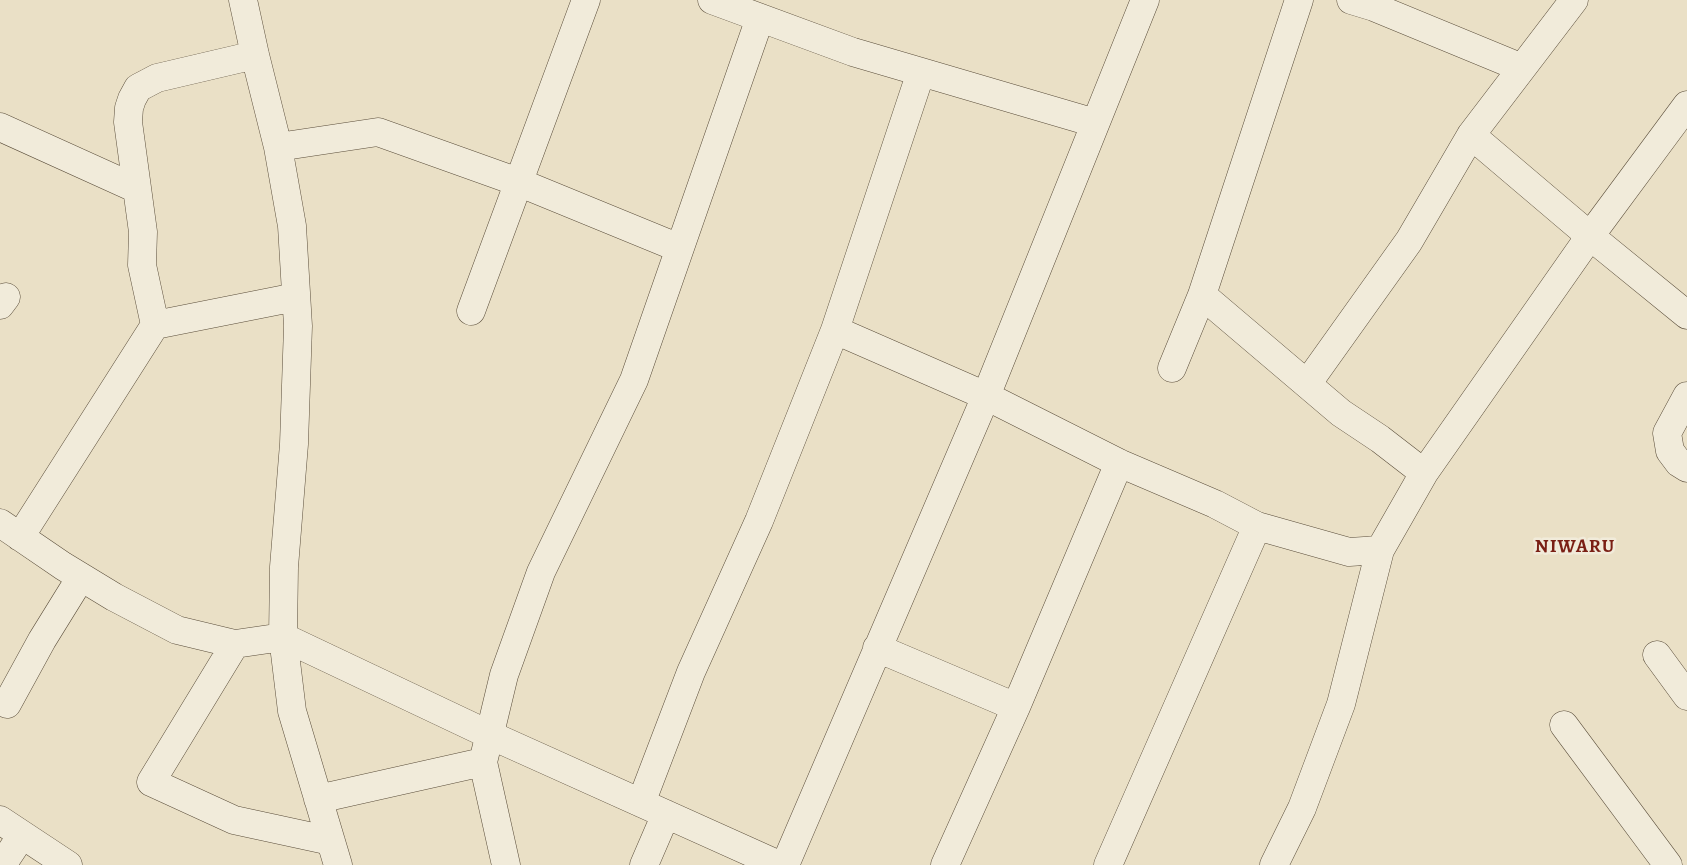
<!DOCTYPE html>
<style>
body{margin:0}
canvas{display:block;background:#eae0c6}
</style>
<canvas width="1687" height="865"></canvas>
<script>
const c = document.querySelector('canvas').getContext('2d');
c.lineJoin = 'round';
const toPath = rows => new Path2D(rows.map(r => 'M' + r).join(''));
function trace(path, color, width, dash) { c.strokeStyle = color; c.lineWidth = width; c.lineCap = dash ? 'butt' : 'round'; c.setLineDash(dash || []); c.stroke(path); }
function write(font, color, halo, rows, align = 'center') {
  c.font = font + ' Alegreya,serif'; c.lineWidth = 5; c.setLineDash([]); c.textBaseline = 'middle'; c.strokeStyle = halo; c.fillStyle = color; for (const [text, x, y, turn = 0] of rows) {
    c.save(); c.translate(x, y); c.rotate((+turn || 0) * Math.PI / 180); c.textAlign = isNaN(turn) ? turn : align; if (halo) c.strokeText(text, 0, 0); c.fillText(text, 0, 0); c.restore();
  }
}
const minor = toPath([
 [243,0,255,55,278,147,292,226,298,326,294,444,284,567,283,637,292,711,338,865],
 [712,0,853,52,1095,123],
 [1351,0,1374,7,1522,68],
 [255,55,157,78,138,88,132,99,129,108,128,122,143,232,142,265,155,325,296,297],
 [0,127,137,189],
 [1471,135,1590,236,1687,315],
 [278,147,378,132,518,182,679,248],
 [1202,295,1341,413,1380,439,1424,473],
 [0,305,6,297],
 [471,311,586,0],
 [835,330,921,72],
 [1172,368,1202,295,1299,0],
 [1307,384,1409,241,1471,135,1574,0],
 [1687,396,1667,433,1670,451,1679,463,1687,468],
 [0,523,63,566,114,597,177,630,235,644,283,637,490,735,779,865],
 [20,537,155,325],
 [235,644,151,782,234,820,331,841],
 [877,648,1016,707],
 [1657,655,1687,696],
 [7,704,42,640,81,577],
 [1564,725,1668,865],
 [318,799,483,762],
 [641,803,691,672,759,521,835,330,986,396,1119,463,1215,504,1257,526,1349,552,1380,550,1424,473,1590,236,1687,105],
 [0,820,68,865],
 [2,865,22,835],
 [506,865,483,762,504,675,541,572,634,380,760,18],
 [644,865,666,814],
 [785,865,986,396,1145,0],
 [945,865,1016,707,1119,463],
 [1108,865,1257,526],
 [1274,865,1302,808,1341,704,1380,550]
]);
const districtNames = [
 ["NIWARU",1575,547]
];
trace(minor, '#5b4e3b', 29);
trace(minor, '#f1ebda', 28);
c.letterSpacing = '1px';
write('bold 19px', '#7a1f14', '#f1ebda', districtNames);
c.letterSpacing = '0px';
</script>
